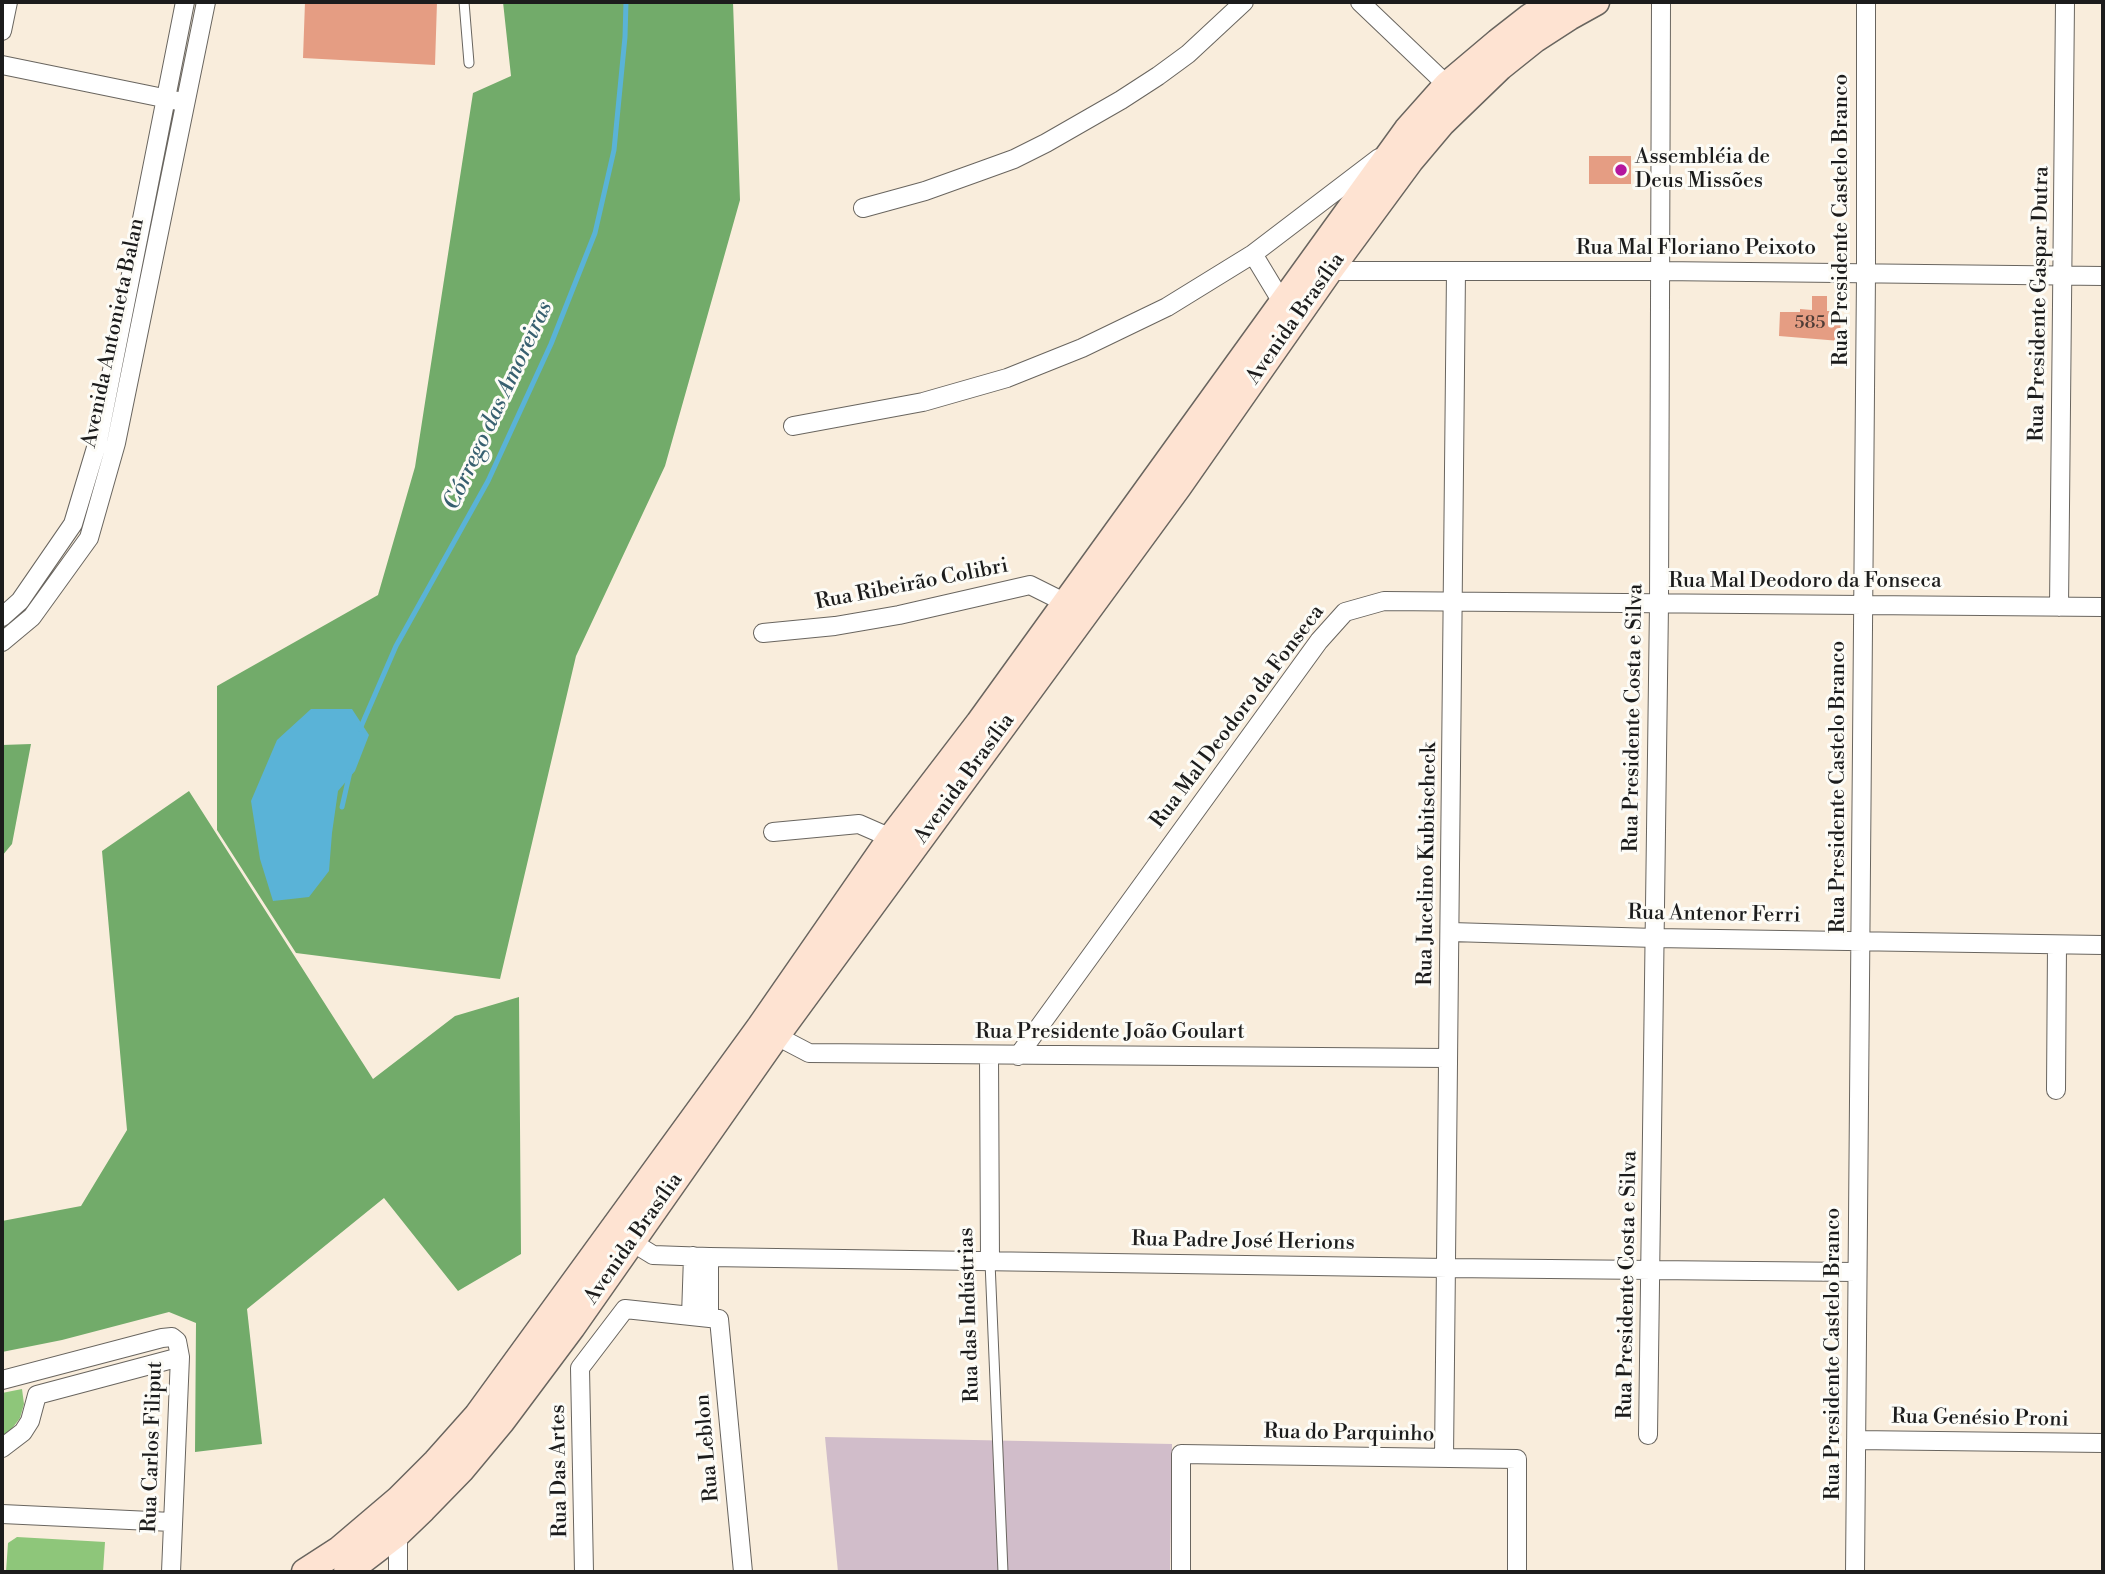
<!DOCTYPE html>
<meta charset="utf-8">
<style>
body{margin:0}
#map{position:relative;width:2105px;height:1574px;overflow:hidden;background:#f9eddc;font-family:"Libre Bodoni",serif}
canvas{display:block}
.frame{position:absolute;inset:0;border:4px solid #1c1c1c;pointer-events:none}
</style>
<div id="map">
<canvas width="2105" height="1574"></canvas>
<div class="frame"></div>
</div>
<script>
const context = document.querySelector('canvas').getContext('2d');
context.lineJoin = 'round';
function paint(path, color) { context.fillStyle = color; context.fill(path, 'evenodd'); }
const toPath = rows => new Path2D(rows.map(r => 'M' + r).join(''));
function stroke(path, color, width, dash) { context.strokeStyle = color; context.lineWidth = width; context.lineCap = dash ? 'butt' : 'round'; context.setLineDash(dash || []); context.stroke(path); }
function drawText(font, color, halo, rows, align = 'center') {
  context.font = font + ' "Libre Bodoni",serif'; context.lineWidth = 6; context.setLineDash([]); context.textBaseline = 'middle'; context.strokeStyle = halo; context.fillStyle = color; for (const [text, x, y, turn = 0] of rows) {
    context.save(); context.translate(x, y); context.rotate((+turn || 0) * Math.PI / 180); context.textAlign = isNaN(turn) ? turn : align; if (halo) context.strokeText(text, 0, 0); context.fillText(text, 0, 0); context.restore();
  }
}
paint(toPath([
 [825,1437,1172,1444,1170,1572,838,1572]
]), '#d1bdca');
paint(toPath([
 [22,1389,24,1404,20,1418,11,1430,2,1437,2,1393],
 [17,1537,105,1542,103,1572,6,1572,8,1543]
]), '#8ec67a');
paint(toPath([
 [503,2,733,2,740,200,665,466,576,656,500,979,296,953,217,830,217,686,378,595,415,467,473,93,511,76],
 [31,744,12,844,2,856,2,745],
 [189,791,373,1079,455,1016,519,997,521,1254,458,1291,384,1198,247,1309,262,1444,195,1452,196,1323,169,1312,62,1340,2,1352,2,1221,81,1206,127,1130,102,851]
]), '#72ab6a');
paint(toPath([
 [311,709,352,709,369,735,355,771,338,791,332,833,329,871,309,897,273,901,260,859,251,801,277,740]
]), '#5ab3d7');
stroke(toPath([
 [360,729,396,646,488,481,551,344,595,233,614,150,625,37,626,2],
 [342,807,350,772]
]), '#5ab3d7', 5);
paint(toPath([
 [305,2,437,2,435,65,303,58],
 [1589,156,1631,156,1631,184,1589,184],
 [1812,296,1827,296,1827,311,1841,311,1840,341,1779,336,1780,312,1800,312,1800,309,1812,310]
]), '#e59d83');
const service = toPath([
 [464,2,469,63],
 [990,1262,1003,1572]
]);
const minor = toPath([
 [1360,2,1447,85],
 [2,31,8,2],
 [2,65,178,101],
 [863,208,925,191,978,172,1014,159,1046,143,1121,100,1158,76,1188,54,1244,2],
 [1253,254,1282,302],
 [1329,271,1660,271,2103,276],
 [793,426,923,402,1007,378,1082,348,1167,307,1253,254,1379,158],
 [2059,607,2065,2],
 [2,617,20,601,73,524,98,441,185,2],
 [763,633,835,626,899,615,1030,585,1066,603],
 [2,642,32,617,89,538,116,443,206,2],
 [773,832,859,824,891,838],
 [1451,932,1655,938,2103,945],
 [767,1031,809,1053,1447,1058],
 [989,1055,990,1262],
 [1018,1056,1319,641,1345,612,1384,601,2103,607],
 [2056,1090,2057,945],
 [622,1236,653,1255,709,1257,1447,1268,1857,1272],
 [691,1316,693,1256],
 [709,1318,709,1257],
 [2,1380,162,1338,172,1337,177,1341,180,1357,171,1572],
 [1648,1435,1659,604,1661,2],
 [1856,1440,2103,1443],
 [2,1448,23,1432,30,1421,37,1395,180,1357],
 [1444,1458,1456,271],
 [2,1514,172,1522],
 [398,1527,398,1572],
 [584,1572,580,1368,625,1309,719,1319,743,1572],
 [1181,1572,1181,1454,1517,1459,1517,1572],
 [1855,1572,1866,273,1866,2]
]);
const secondary = toPath([
 [305,1572,339,1550,399,1499,436,1462,477,1416,760,1027,891,838,979,723,1407,130,1447,85,1498,42,1530,17,1554,2],
 [347,1572,398,1533,423,1509,461,1470,501,1422,572,1327,776,1036,1178,487,1329,271,1410,161,1442,123,1500,67,1535,39,1569,17,1596,2]
]);
stroke(service, '#69655f', 11);
stroke(minor, '#69655f', 20);
stroke(secondary, '#69655f', 29);
stroke(service, '#fff', 9);
stroke(minor, '#fff', 18);
stroke(secondary, '#fee3d2', 26);
for (const [x, y, r, color] of [
 [1621,170,7,"#b5179e"]
]) { const dot = new Path2D(); dot.arc(x, y, r, 0, 2 * Math.PI); context.fillStyle = color; context.fill(dot); stroke(dot, '#fdfcf7', 2.5); }
drawText('18px', '#4e3c36', null, [
 ["585",1810,324]
]);
drawText('21px', '#1c1c1c', '#fdfcf7', [
 ["Assembléia de",1635,158],
 ["Deus Missões",1635,182]
], 'left');
drawText('21px', '#1c1c1c', '#fdfcf7', [
 ["Rua Presidente Castelo Branco",1842,220,-90],
 ["Rua Mal Floriano Peixoto",1696,249],
 ["Rua Presidente Gaspar Dutra",2040,304,-89],
 ["Avenida Brasília",1296,319,-55],
 ["Avenida Antonieta Balan",114,333,-78],
 ["Rua Mal Deodoro da Fonseca",1805,582],
 ["Rua Ribeirão Colibri",912,585,-11],
 ["Rua Mal Deodoro da Fonseca",1238,717,-53],
 ["Rua Presidente Costa e Silva",1634,718,-89],
 ["Avenida Brasília",965,779,-54],
 ["Rua Presidente Castelo Branco",1839,787,-90],
 ["Rua Jucelino Kubitscheck",1428,864,-89],
 ["Rua Antenor Ferri",1714,915,1],
 ["Rua Presidente João Goulart",1110,1033],
 ["Avenida Brasília",634,1239,-55],
 ["Rua Padre José Herions",1243,1242,1],
 ["Rua Presidente Costa e Silva",1628,1285,-89],
 ["Rua das Indústrias",970,1315,-92],
 ["Rua Presidente Castelo Branco",1834,1354,-90],
 ["Rua Genésio Proni",1980,1419,1],
 ["Rua do Parquinho",1349,1434,1],
 ["Rua Carlos Filiput",153,1447,-88],
 ["Rua Leblon",708,1448,-95],
 ["Rua Das Artes",560,1471,-91]
]);
drawText('italic 23px', '#386070', '#fdfcf7', [
 ["Córrego das Amoreiras",499,406,-65]
]);
</script>
